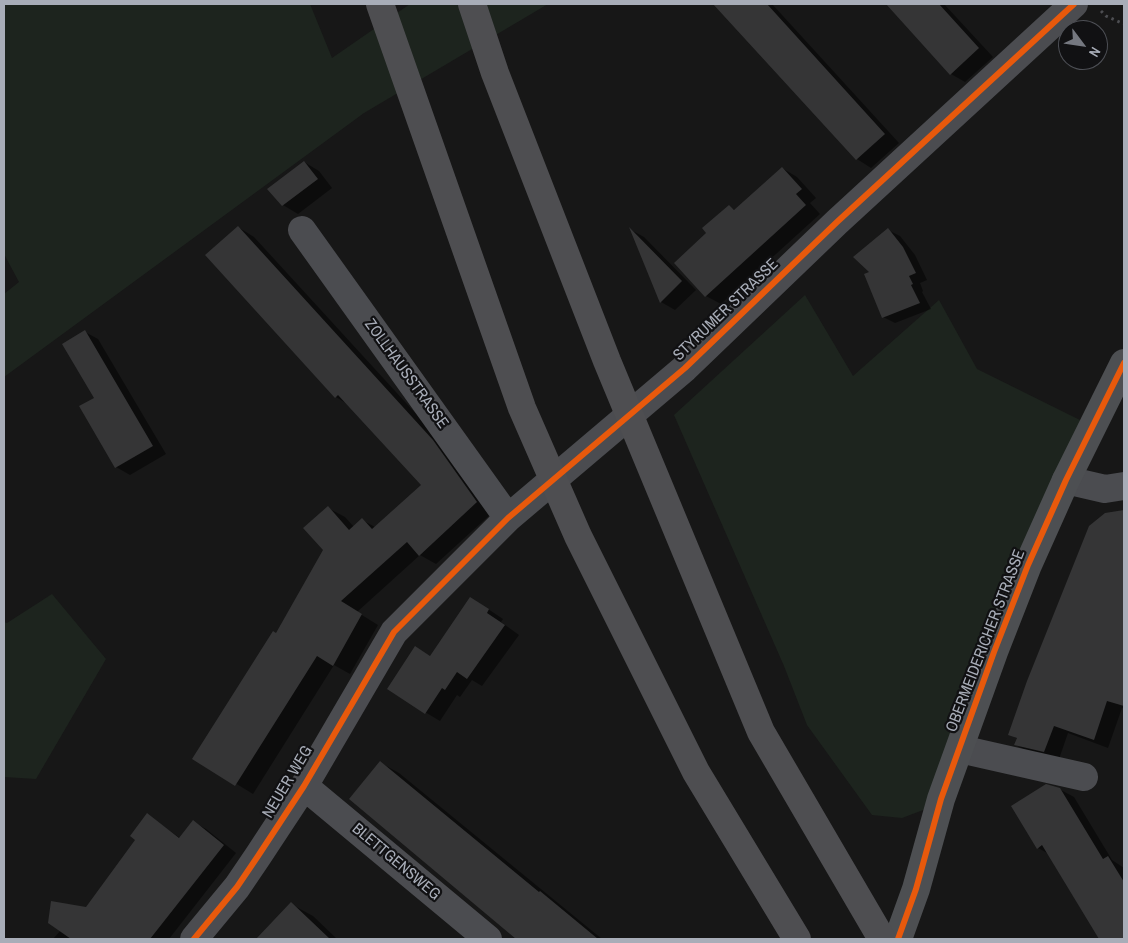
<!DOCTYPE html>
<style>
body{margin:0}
#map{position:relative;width:1128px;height:943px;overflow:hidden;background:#171717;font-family:"Archivo Narrow",sans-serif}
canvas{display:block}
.frame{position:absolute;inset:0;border:5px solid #a8adb8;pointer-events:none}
.north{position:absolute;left:1058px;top:20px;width:50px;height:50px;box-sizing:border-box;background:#111113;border:1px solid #4d4f55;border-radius:50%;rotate:121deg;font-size:14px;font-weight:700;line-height:20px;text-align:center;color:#a8adb8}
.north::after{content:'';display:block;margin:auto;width:18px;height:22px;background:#757880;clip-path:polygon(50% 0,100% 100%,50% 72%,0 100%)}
</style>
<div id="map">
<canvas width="1128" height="943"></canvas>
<div class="frame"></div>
<div class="north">N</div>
</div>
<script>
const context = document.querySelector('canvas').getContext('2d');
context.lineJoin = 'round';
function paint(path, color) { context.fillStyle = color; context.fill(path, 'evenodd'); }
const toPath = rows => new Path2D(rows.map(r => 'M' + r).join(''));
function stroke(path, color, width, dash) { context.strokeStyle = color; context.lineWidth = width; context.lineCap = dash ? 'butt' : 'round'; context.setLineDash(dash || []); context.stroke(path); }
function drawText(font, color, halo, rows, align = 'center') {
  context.font = font + ' "Archivo Narrow",sans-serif'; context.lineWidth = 4.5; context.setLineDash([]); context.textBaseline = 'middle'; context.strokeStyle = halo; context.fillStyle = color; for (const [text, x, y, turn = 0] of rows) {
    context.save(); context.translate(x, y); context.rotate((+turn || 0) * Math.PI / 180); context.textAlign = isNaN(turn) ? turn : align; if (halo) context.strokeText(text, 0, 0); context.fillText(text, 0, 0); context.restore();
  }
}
paint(toPath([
 [4,4,310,4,332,58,410,4,548,4,364,113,4,377,4,294,19,282,4,254],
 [805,295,853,376,939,300,977,369,1088,424,931,807,902,818,872,815,807,725,784,666,674,415],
 [52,594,106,659,36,779,4,777,4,622,7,623]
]), '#1d241e');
paint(toPath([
 [715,4,772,4,899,143,871,168,857,159],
 [887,4,944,4,993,57,965,82,951,74],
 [304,162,319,171,332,188,298,214,283,205,269,189],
 [782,168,797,177,816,198,810,203,820,214,721,304,706,296,708,233,729,207,735,210],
 [238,227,254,237,450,451,493,512,436,564,420,555,357,612,378,625,350,674,334,665,253,794,194,758,277,634,325,550,328,508,345,517,354,527,362,520,375,527,422,485,349,405,336,397],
 [631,230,644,237,696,290,675,310,661,302],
 [888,230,900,236,915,255,927,280,920,283,923,291,922,292,931,309,895,323,883,317,871,272],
 [85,332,98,339,166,454,130,475,116,467,81,407,95,398],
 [1124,512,1124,600,1118,615,1124,618,1124,620,1113,653,1124,657,1124,709,1122,708,1108,748,1068,733,1059,759,1030,753,1016,745,1018,739,1009,734,1105,514],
 [485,607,503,619,501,622,519,635,482,686,472,680,460,697,457,695,440,721,425,712,431,657],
 [381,763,399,773,602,939,518,939,351,799],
 [1059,789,1074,797,1112,860,1124,868,1124,939,1100,939,1049,854,1038,848],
 [147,815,180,838,193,822,206,829,236,853,169,939,53,939,61,930,86,908,136,840],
 [291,904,313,916,337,939,262,939,259,937]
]), '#0007');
paint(toPath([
 [713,4,767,4,885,134,856,160],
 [886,4,939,4,979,48,950,75],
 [304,161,318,179,282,206,267,189],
 [782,167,802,189,796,194,806,205,705,297,674,263,706,233,702,228,729,205,734,210],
 [238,226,433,440,477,502,419,556,407,542,341,601,362,614,333,666,317,656,235,786,192,759,273,631,276,633,323,550,303,528,328,506,349,530,362,518,372,529,421,485,338,395,335,398,205,255],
 [629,227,682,281,660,303],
 [888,228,903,247,916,273,909,276,913,284,911,285,920,303,882,318,864,274,869,272,853,257],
 [85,330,153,446,115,468,79,406,94,398,62,344],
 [1124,510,1124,706,1107,701,1094,740,1054,726,1044,752,1014,745,1017,738,1008,735,1027,681,1089,526,1105,513],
 [470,597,489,609,487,613,505,625,467,679,457,672,445,690,442,688,425,714,387,689,415,646,430,656],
 [380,761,539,892,540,891,598,939,516,939,349,799],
 [1046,784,1060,788,1103,859,1108,856,1124,882,1124,939,1099,939,1042,845,1037,849,1011,806],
 [147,813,179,838,193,820,224,845,150,939,71,939,48,923,51,901,86,907,135,840,130,836],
 [291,902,330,939,256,939]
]), '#353536');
stroke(toPath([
 [1101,11,1106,16,1124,24]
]), '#4d4e52', 3, [2.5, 4]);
stroke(toPath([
 [302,230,508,518],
 [1066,480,1105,489,1124,486],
 [960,749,1084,777],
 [304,786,488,939],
 [194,939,237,887,258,856,304,786,394,632,508,518,685,368,837,222,1074,4]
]), '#4b4c50', 28);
stroke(toPath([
 [898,939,916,889,941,799,994,652,1028,565,1066,480,1124,363]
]), '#4d4f52', 28);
stroke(toPath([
 [380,4,522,408,578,536,696,772,797,939],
 [472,4,495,73,607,361,761,732,882,939]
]), '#4e4e51', 28);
stroke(toPath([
 [194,939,237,887,258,856,304,786,394,632,508,518,685,368,837,222,1074,4],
 [898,939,916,889,941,799,994,652,1028,565,1066,480,1124,363]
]), '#e8590c', 6);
drawText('16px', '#a8adb8', '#111113', [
 ["STYRUMER STRASSE",726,310,-44],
 ["ZOLLHAUSSTRASSE",406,374,54],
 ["OBERMEIDERICHER STRASSE",986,641,-69],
 ["NEUER WEG",288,782,-59],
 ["BLETTGENSWEG",396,862,40]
]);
</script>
